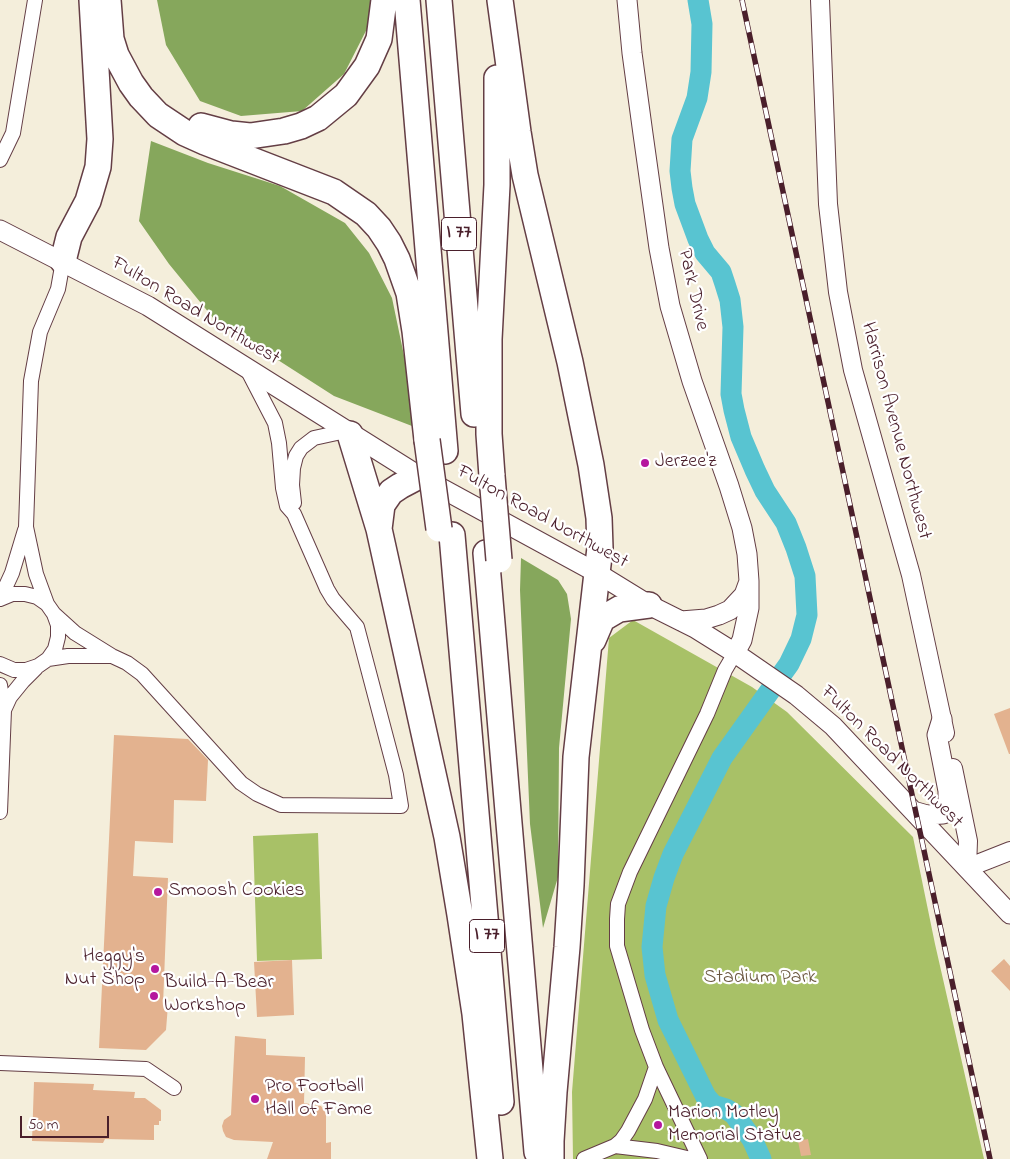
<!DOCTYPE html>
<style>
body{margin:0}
#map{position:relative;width:1010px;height:1159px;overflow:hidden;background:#f4eedb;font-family:"Indie Flower",sans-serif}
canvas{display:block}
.scale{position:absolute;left:20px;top:1116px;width:89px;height:22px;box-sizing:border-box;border:2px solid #4a1f2b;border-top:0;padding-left:6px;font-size:15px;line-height:18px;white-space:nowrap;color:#4a1f2b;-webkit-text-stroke:4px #fff;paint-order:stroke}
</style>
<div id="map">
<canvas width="1010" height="1159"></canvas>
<div class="scale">50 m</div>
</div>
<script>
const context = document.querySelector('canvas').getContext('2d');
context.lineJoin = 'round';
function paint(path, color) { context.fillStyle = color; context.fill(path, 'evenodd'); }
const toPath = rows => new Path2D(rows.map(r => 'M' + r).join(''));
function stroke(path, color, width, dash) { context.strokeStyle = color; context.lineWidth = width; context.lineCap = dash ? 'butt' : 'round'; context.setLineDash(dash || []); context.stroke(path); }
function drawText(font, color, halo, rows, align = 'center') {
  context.font = font + ' "Indie Flower",sans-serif'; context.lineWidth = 4.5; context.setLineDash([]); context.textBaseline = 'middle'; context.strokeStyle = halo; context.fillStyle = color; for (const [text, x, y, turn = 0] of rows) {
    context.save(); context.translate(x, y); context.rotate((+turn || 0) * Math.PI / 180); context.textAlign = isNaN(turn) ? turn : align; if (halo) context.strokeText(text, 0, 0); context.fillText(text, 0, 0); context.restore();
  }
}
paint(toPath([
 [633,620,752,687,787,712,913,837,935,944,984,1159,573,1159,572,1092,609,638],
 [318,833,322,959,257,961,253,836]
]), '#a8c167');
paint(toPath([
 [157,0,375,0,373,17,344,74,302,111,241,116,200,101,166,45],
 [151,141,208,163,280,186,345,223,369,253,392,298,407,370,412,426,334,396,214,319,169,264,139,221],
 [521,558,558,580,567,594,571,619,559,748,558,877,543,928,530,824,520,590]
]), '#86a75c');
stroke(toPath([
 [698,0,702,24,701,72,697,98,682,139,680,171,682,188,685,204,698,239,705,253,721,272,725,284,730,300,733,327,731,394,734,410,741,437,755,470,765,491,786,523,796,548,805,576,807,615,801,639,789,664,722,758,673,854,664,878,656,906,652,947,655,975,668,1020,706,1097,713,1105,726,1109,734,1114,752,1139,761,1159]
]), '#58c4d1', 21);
paint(toPath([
 [1010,708,1010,754,1009,754,994,714],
 [114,735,188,739,208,760,206,801,174,800,173,843,135,841,133,876,168,878,163,1005,168,1005,166,1030,146,1050,99,1048],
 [1004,959,1010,966,1010,991,991,971],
 [292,960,294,1015,257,1017,254,962],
 [235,1036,266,1039,266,1055,305,1057,304,1103,321,1106,326,1113,326,1143,331,1142,331,1159,267,1159,273,1142,234,1140,226,1137,223,1131,222,1126,224,1120,231,1115],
 [34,1082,94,1084,93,1090,135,1092,134,1098,145,1098,161,1110,161,1121,159,1121,159,1125,154,1125,154,1140,105,1139,103,1143,32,1141],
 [808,1139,811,1155,801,1156,798,1141]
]), '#e3b28f');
const minor = toPath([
 [0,160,13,133,35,0],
 [294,503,292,485,293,468,296,456,301,448,314,438,346,431],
 [0,599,12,594,25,594,37,597,47,604,54,614,58,625,58,637,55,649,48,659,38,666,26,670,14,670,0,664],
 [0,599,12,573,25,530],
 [47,604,36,574,26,527,31,381,40,332,58,289,63,261],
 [54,614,75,633,112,656,127,663,142,674,241,783,257,794,281,805,401,806,396,775,357,627,333,599,327,589,294,514,287,506,283,488,279,443,275,423,247,369],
 [48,659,68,656,111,656],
 [0,685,4,710,0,812],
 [4,710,10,697,23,681,36,668],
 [0,1063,146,1069,174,1088],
 [615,1146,621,1141,628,1131,645,1099,656,1067],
 [584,1159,615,1146,657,1151,691,1159],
 [700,1159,656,1067,642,1030,617,946,617,919,618,904,630,872,707,714,725,670,735,653]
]);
const tertiary = toPath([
 [820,0,828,204,838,292,853,370,911,575,945,733],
 [953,768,968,841,967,868,1010,851]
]);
const secondary = toPath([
 [627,0,632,53,643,134,659,248,670,306,692,381,729,486,742,528,747,554,749,581,749,608,742,640,735,653],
 [0,230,148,306,419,476,597,573,649,605,695,628,735,653,796,695,833,726,1010,914],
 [681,621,706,619,719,615,730,610,744,595,748,584],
 [913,811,927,815,943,814,948,804,948,791,937,735,942,719]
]);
const motorway = toPath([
 [108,0,111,39,116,55,131,83,141,97,158,115,185,133,205,142,334,192,366,214,379,228,389,243,397,259,409,293,415,331,427,440],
 [407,0,445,451],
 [439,0,474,414],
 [500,0,518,132,525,175,570,362,591,465,599,518,600,548,597,573,576,757,571,885,567,947,554,1092,551,1141,551,1159],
 [201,126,231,134,250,136,284,131,301,126,318,118,346,95,367,66,379,39,384,0],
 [63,261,69,237,88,201,98,167,100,139,92,0],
 [350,434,379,529,447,837,460,915,475,1014,490,1159],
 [492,476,489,434,489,339,497,185,497,78],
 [379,529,382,505,391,492,400,486,419,476],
 [452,535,501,1102],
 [486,553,537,1152],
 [593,640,602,619,619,609,649,605]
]);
stroke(minor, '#643e45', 16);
stroke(tertiary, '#643e45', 20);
stroke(secondary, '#643e45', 21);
stroke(motorway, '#643e45', 28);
stroke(minor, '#fff', 14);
stroke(tertiary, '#fff', 18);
stroke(secondary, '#fff', 19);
stroke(motorway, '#fff', 25);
const rail = toPath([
 [742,0,990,1159]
]);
stroke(rail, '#4a1f2b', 5.5);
stroke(rail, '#fff', 4, [11]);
const motorwayBridge = toPath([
 [427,440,439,529],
 [492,476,499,560]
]);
stroke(motorwayBridge, '#643e45', 28, []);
stroke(motorwayBridge, '#fff', 25);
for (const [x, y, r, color] of [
 [645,463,5,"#b5179e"],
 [158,892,5,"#b5179e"],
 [155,969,5,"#b5179e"],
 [154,996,5,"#b5179e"],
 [255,1099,5,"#b5179e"],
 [658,1125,5,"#b5179e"]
]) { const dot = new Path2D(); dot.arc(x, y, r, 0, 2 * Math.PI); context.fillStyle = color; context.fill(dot); stroke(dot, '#fff', 2); }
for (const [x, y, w] of [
 [459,234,35],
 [487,936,35]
]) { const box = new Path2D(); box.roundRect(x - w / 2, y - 16.5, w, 33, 4); context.fillStyle = '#fff'; context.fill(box); stroke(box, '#4a1f2b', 1); }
drawText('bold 19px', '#4a1f2b', null, [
 ["I 77",459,234],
 ["I 77",487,936]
]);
drawText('20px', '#4a1f2b', '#fff', [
 ["Park Drive",692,290,77],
 ["Fulton Road Northwest",195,312,31],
 ["Harrison Avenue Northwest",895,431,75],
 ["Fulton Road Northwest",542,518,29],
 ["Fulton Road Northwest",891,758,45]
]);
drawText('20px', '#4a1f2b', '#fff', [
 ["Jerzee'z",655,463],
 ["Smoosh Cookies",168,892],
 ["Heggy's",145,958,"right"],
 ["Nut Shop",145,981,"right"],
 ["Build-A-Bear",164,984],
 ["Workshop",164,1007],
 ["Pro Football",265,1088],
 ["Hall of Fame",265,1111],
 ["Marion Motley",668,1114],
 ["Memorial Statue",668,1137]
], 'left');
drawText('20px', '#6b5840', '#fff', [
 ["Stadium Park",760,979]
]);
</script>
